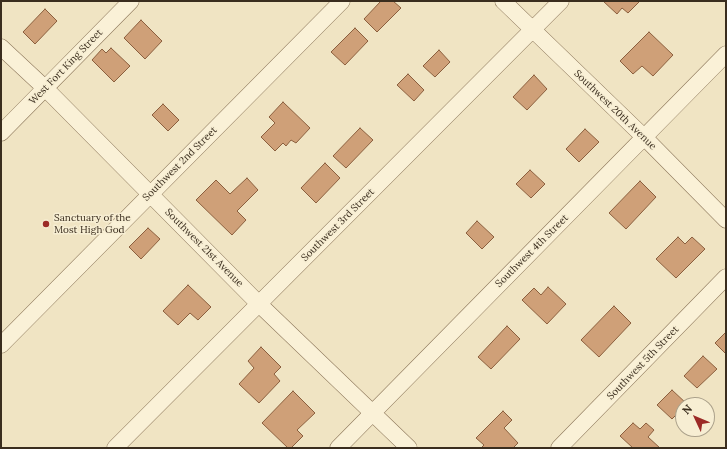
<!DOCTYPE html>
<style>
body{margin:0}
#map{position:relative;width:727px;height:449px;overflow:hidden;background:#f0e4c3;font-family:Lora,serif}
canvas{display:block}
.frame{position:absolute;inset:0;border:2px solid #3a2d1e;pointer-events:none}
.north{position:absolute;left:675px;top:397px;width:40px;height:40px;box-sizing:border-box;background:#f7eed3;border:1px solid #aba18b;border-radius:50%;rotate:314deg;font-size:11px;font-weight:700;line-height:16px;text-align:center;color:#3a2d1e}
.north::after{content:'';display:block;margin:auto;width:14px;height:18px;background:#9c2b27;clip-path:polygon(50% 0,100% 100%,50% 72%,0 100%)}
</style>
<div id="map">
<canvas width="727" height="449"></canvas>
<div class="frame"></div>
<div class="north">N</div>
</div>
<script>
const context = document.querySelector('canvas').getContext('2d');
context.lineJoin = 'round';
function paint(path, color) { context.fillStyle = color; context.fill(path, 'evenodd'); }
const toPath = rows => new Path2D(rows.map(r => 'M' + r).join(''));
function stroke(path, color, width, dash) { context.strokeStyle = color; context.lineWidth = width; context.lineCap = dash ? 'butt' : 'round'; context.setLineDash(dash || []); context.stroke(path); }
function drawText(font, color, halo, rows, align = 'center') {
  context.font = font + ' Lora,serif'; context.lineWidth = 3; context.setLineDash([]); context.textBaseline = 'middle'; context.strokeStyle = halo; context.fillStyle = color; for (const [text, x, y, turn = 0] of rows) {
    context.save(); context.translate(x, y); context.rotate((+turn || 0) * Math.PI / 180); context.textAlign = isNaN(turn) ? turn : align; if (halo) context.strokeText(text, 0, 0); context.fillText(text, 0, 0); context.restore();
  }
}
const building = toPath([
 [381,1,393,1,401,8,377,32,364,19,381,1],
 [603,1,640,1,628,13,622,8,617,14,603,1],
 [45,9,57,21,35,44,23,32,45,9],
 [141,20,162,41,145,59,124,38,141,20],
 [355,28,368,41,345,65,331,52,355,28],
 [649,32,673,55,653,76,642,66,633,74,620,61,649,32],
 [111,48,130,66,114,82,92,60,102,49,106,53,111,48],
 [439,50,450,62,435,77,423,66,439,50],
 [408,74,424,90,414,101,397,85,408,74],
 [534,75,547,89,527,110,513,97,534,75],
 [283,102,310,128,296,143,291,140,286,146,283,143,275,151,261,137,275,123,269,117,283,102],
 [163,104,179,120,168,131,152,115,163,104],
 [360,128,373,140,346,168,333,156,360,128],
 [585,129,599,142,579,162,566,149,585,129],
 [325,163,340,178,316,203,301,188,325,163],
 [530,170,545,184,531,198,516,184,530,170],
 [247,178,258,190,237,211,246,220,232,235,196,200,216,180,230,194,247,178],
 [640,181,656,197,626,229,609,213,640,181],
 [477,221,494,237,482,249,466,233,477,221],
 [148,228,160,239,141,259,129,247,148,228],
 [678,237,685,244,692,237,705,249,676,278,656,259,678,237],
 [188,285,211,307,198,320,190,313,178,325,163,311,188,285],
 [548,287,566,304,547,324,522,300,534,288,541,295,548,287],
 [614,306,631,323,599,357,581,340,614,306],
 [507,326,520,339,491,369,478,357,507,326],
 [726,332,726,354,715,343,726,332],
 [261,347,281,367,274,374,280,381,259,403,239,384,254,368,248,361,261,347],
 [703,356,717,369,697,388,684,376,703,356],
 [672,390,687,404,683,405,683,408,672,419,657,405,672,390],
 [293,391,315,413,297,430,303,436,291,448,288,448,262,423,293,391],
 [503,411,512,420,504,428,518,443,513,448,481,448,484,445,476,438,503,411],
 [633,423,640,429,646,423,654,430,648,437,660,448,633,448,620,436,633,423]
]);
paint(building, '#cfa078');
stroke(building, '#8b5f3e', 1);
const minor = toPath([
 [503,1,645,138,726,220],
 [1,47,46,89,259,304,409,448],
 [1,133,131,1],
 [1,345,342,1],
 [115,448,561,1],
 [338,448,726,54],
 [559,448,726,277]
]);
stroke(minor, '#8b7559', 17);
stroke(minor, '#faf1d7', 16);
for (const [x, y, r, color] of [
 [46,224,4,"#9c2b27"]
]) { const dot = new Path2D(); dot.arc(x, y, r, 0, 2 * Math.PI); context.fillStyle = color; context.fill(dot); stroke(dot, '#f7eed3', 1.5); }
drawText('10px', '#3a2d1e', '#f7eed3', [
 ["West Fort King Street",66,67,-46],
 ["Southwest 20th Avenue",615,110,44],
 ["Southwest 2nd Street",180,164,-45],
 ["Southwest 3rd Street",338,225,-45],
 ["Southwest 21st Avenue",204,248,45],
 ["Southwest 4th Street",532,251,-45],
 ["Southwest 5th Street",643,363,-46]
]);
drawText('10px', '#3a2d1e', '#f7eed3', [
 ["Sanctuary of the",54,218],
 ["Most High God",54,230]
], 'left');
</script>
